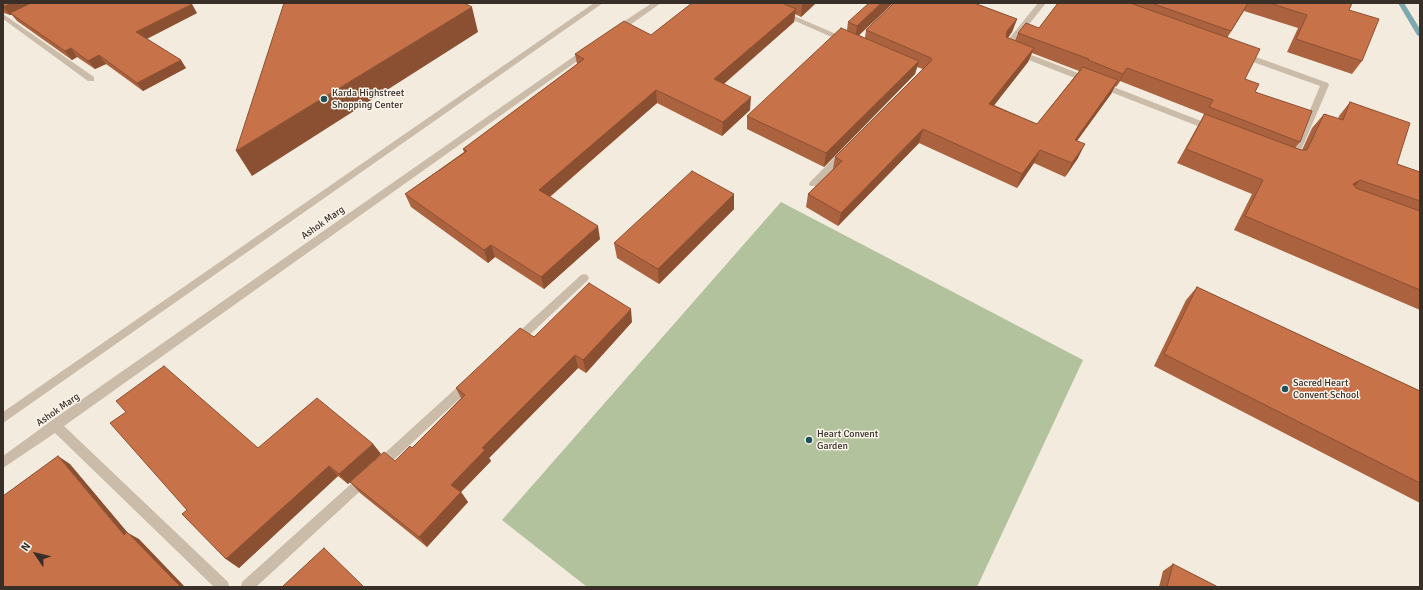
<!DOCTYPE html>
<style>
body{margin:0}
#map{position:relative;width:1423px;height:590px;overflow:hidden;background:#f3ebde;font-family:Signika,sans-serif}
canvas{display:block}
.frame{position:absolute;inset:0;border:4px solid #382f29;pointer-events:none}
.north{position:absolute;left:16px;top:534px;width:40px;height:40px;-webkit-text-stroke:3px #faf4ea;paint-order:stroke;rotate:305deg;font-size:11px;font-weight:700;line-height:16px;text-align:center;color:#382f29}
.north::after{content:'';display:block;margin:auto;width:14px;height:18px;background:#382f29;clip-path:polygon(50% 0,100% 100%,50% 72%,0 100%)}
</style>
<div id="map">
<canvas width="1423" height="590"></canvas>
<div class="frame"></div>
<div class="north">N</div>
</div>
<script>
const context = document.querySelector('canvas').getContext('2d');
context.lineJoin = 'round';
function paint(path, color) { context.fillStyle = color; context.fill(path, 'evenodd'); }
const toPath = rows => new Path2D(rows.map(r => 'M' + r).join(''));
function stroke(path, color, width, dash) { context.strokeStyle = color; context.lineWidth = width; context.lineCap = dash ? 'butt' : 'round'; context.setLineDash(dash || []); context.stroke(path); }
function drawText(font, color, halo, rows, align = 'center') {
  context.font = font + ' Signika,sans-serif'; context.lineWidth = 3; context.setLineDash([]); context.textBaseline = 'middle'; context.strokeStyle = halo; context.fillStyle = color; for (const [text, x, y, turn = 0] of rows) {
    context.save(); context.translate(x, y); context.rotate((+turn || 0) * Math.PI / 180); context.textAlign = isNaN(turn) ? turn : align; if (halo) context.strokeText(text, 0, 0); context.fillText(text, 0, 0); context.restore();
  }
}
paint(toPath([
 [781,202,1083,360,977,587,587,587,502,520]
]), '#b2c29d');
paint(toPath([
 [1398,3,1404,3,1420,29,1420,37,1417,35,1398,3]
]), '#7ca9b0');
paint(toPath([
 [594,3,603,3,3,423,3,412,594,3],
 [652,3,661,3,620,32,614,32,614,28,652,3],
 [754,3,764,3,850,40,846,42,843,42,754,3],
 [1038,3,1046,3,1011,47,1214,126,1215,128,1214,130,1208,130,1003,50,1003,46,1038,3],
 [3,14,94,77,94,81,88,81,3,19,3,14],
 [583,50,586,50,590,52,64,426,228,582,229,587,214,587,55,433,3,468,3,456,51,421,583,50],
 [1239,53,1245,53,1328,83,1329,85,1296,162,1290,162,1289,160,1320,86,1239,57,1239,53],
 [843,151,847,154,846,156,816,186,810,186,809,184,810,182,840,152,843,151],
 [584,274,587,275,589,278,587,281,521,343,517,344,513,343,512,340,513,337,581,275,584,274],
 [468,379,472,381,473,384,472,387,384,469,380,470,376,469,374,465,376,461,464,381,468,379],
 [365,473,369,475,371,479,369,483,256,587,241,587,242,582,361,475,365,473]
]), '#cbbca9');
paint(toPath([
 [3,3,197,13,147,39,186,68,143,91,106,64,95,69,77,57,72,60,17,21,12,15,10,15,4,13,3,13],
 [692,3,816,3,801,17,795,14,794,22,724,84,750,110,722,136,657,103,550,197,600,239,544,289,495,257,488,263,411,207,405,194,464,152,463,149,577,64,575,54,651,35],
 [893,3,859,35,865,38,866,30,894,3,978,3,977,4,1017,19,1012,32,1008,38,1015,41,1018,33,1039,28,1058,3,1352,3,1349,10,1362,61,1352,74,1287,52,1298,28,1244,11,1227,38,1245,79,1255,92,1300,142,1295,148,1302,150,1312,128,1324,114,1338,119,1339,116,1350,102,1397,164,1420,172,1420,310,1234,230,1252,194,1177,163,1201,120,1204,114,1120,81,1116,87,1115,86,1111,94,1077,141,1078,158,1065,177,1034,163,1017,188,919,143,838,226,806,207,808,194,833,169,835,157,923,69,917,67,915,74,824,167,747,129,747,116,847,30,848,22],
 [1032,53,1079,71,1037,124,994,105,1028,62],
 [734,209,659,284,617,258,614,243],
 [1197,287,1420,391,1420,503,1154,366,1186,300],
 [632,322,586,373,578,368,489,458,491,461,461,492,468,502,427,547,360,493,350,482,395,461,412,448,461,398,456,388],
 [373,444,381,454,348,484,338,476,239,568,226,559,258,448],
 [1173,564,1218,587,1159,587,1163,571]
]), '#ab623e');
paint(toPath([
 [12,3,38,3,10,13,12,15,10,15,3,7],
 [802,3,816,3,801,17],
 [881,3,893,3,855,39,857,26],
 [192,4,197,13,142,41,136,32],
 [472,7,478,32,252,176,236,151],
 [796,9,794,22,714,92,714,79],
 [1017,19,1012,32,1002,45,1007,31],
 [71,48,77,57,72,60,65,51],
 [1034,48,1028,62,985,117,989,104],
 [99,55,106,64,95,69,88,61],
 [181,60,186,68,143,91,137,83],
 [919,61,915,74,824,167,826,153],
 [1127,68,1120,81,1116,87,1123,74],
 [1118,80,1111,94,1068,153,1075,140],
 [656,90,657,103,542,203,539,190],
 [751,97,750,110,722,136,723,122],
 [923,129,919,143,838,226,841,213],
 [1085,144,1078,158,1065,177,1072,163],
 [1040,150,1034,163,1017,188,1022,174],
 [1360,180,1348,194,1353,184],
 [734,194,734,209,659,284,658,269],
 [598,226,600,239,544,289,541,277],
 [491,245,495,257,488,263,484,250],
 [631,309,632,322,586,373,583,360],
 [575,355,578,368,489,458,491,461,461,492,468,502,427,547,419,537,451,485,482,448],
 [373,444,381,454,348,484,339,474],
 [58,456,70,464,128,533,139,539,185,587,181,587,124,535],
 [329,466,338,476,239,568,226,559]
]), '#8b5032');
const building = toPath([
 [3,3,12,3,3,7,3,3],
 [31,3,190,3,192,4,136,32,181,60,137,83,99,55,88,61,71,48,65,51,10,13,31,3],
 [284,3,464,3,472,7,236,151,284,3],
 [692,3,782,3,796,9,714,79,751,97,723,122,656,90,539,190,598,226,541,277,491,245,484,250,405,194,467,151,463,149,584,59,575,54,624,21,651,35,692,3],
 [869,3,881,3,857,26,848,22,869,3],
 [894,3,974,3,1017,19,1007,31,1006,37,1034,48,989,104,1037,124,1083,67,1118,80,1075,140,1085,144,1072,163,1040,150,1022,174,923,129,841,213,808,194,842,161,835,157,932,60,931,58,866,30,894,3],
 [1058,3,1130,3,1260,49,1245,79,1259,84,1255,92,1312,111,1300,142,1209,107,1213,100,1127,68,1123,74,1088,60,1089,59,1018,33,1026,23,1039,28,1058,3],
 [1151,3,1248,3,1231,31,1151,3],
 [1269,3,1352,3,1349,10,1379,19,1362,61,1296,39,1307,15,1269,3],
 [841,28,919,61,826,153,747,116,841,28],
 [1350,102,1410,123,1397,164,1420,172,1420,201,1360,180,1353,184,1356,188,1420,211,1420,290,1245,216,1263,180,1186,149,1205,114,1301,150,1307,150,1324,114,1343,120,1350,102],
 [692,171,734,194,658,269,614,243,692,171],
 [589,283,631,309,583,360,575,355,482,448,485,450,451,485,461,492,419,537,350,482,384,452,395,461,410,446,412,448,465,395,456,388,520,328,534,337,589,283],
 [1197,287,1420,391,1420,483,1164,354,1197,287],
 [164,366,258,448,317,398,373,444,339,474,329,466,226,559,182,514,187,510,110,423,126,412,116,401,164,366],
 [58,456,124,535,127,532,181,587,3,587,3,496,58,456],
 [324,548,364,587,282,587,324,548],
 [1173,564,1218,587,1167,587,1173,564]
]);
paint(building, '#c77248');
stroke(building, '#8b5032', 1);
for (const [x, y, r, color] of [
 [324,99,4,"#1e515a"],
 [1285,389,4,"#1e515a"],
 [809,440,4,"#1e515a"]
]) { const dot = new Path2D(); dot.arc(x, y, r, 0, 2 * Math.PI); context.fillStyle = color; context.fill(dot); stroke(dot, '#faf4ea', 1.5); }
drawText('10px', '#382f29', '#faf4ea', [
 ["Karda Highstreet",332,93],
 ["Shopping Center",332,105],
 ["Sacred Heart",1293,383],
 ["Convent School",1293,395],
 ["Heart Convent",817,434],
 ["Garden",817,446]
], 'left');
drawText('10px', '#382f29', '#faf4ea', [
 ["Ashok Marg",323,223,-35],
 ["Ashok Marg",58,410,-35]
]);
</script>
